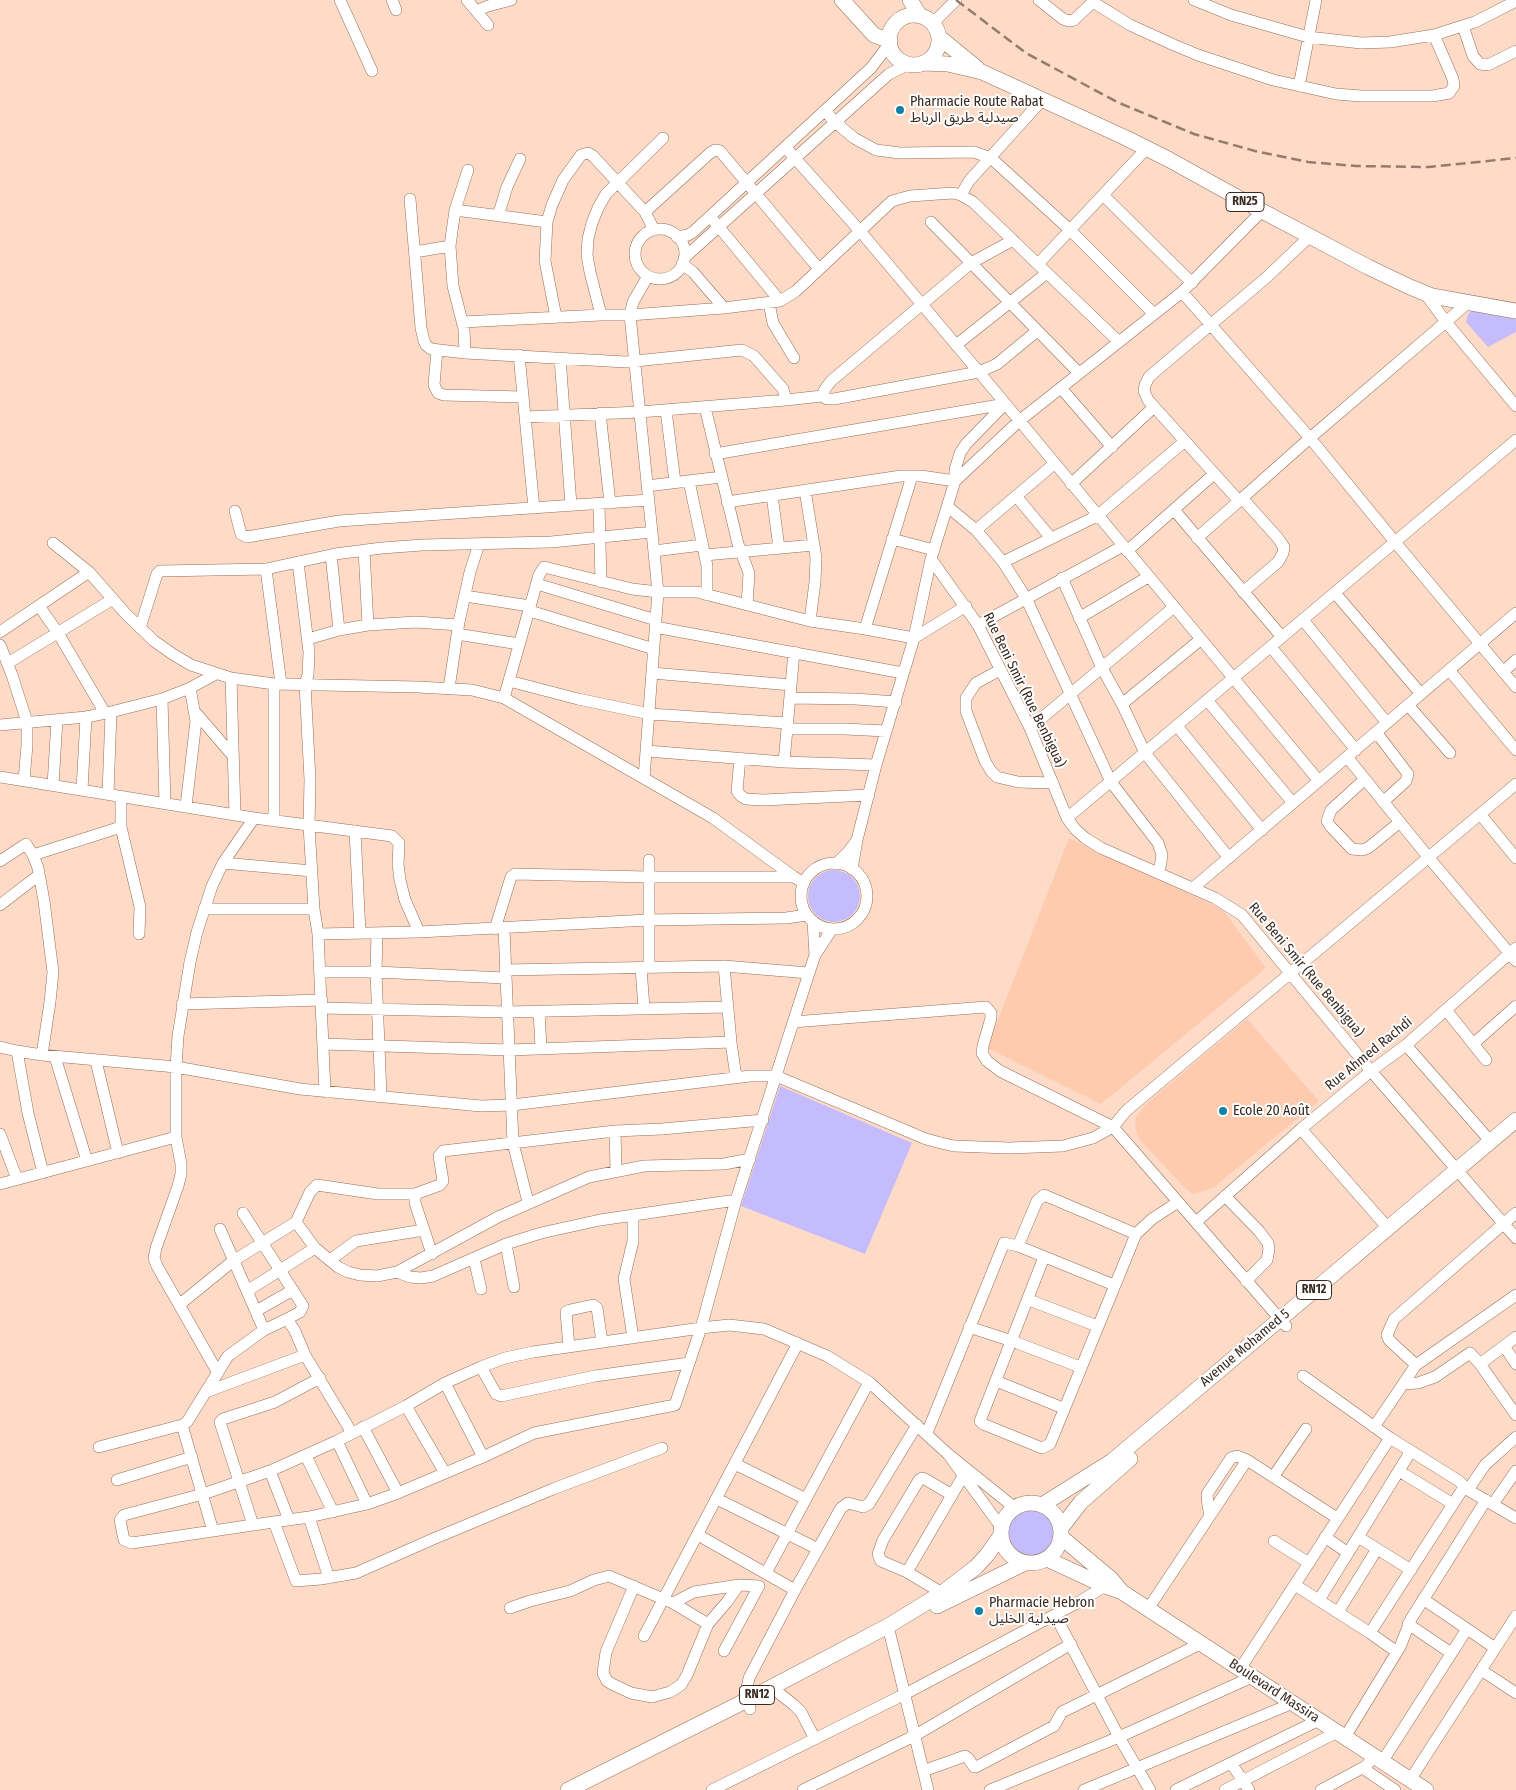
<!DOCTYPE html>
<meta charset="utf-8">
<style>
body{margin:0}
canvas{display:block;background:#fedbc7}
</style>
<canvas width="1516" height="1790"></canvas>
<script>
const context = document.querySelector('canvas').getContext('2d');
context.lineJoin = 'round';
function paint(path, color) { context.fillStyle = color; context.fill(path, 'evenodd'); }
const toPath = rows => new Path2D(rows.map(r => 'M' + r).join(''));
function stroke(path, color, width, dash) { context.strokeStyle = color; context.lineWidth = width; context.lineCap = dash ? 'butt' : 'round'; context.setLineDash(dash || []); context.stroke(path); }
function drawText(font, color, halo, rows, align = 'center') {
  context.font = font + ' "Fira Sans Condensed","Noto Sans Arabic",sans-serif'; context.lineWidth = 4; context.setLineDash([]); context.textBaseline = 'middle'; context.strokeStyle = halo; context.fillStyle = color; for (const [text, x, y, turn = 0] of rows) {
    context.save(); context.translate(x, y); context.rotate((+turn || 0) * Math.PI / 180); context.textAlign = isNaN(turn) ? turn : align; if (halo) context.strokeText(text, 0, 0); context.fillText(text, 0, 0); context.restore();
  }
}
paint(toPath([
 [1069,838,1222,909,1266,968,1101,1104,987,1048],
 [1247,1019,1319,1101,1214,1187,1201,1192,1192,1194,1184,1187,1140,1140,1135,1128,1136,1117,1144,1106]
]), '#fecbaf');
paint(toPath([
 [1478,304,1516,313,1516,332,1488,347,1466,322,1468,314],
 '808 896a26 26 0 1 1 52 0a26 26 0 1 1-52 0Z',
 [780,1086,912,1143,865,1254,741,1206],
 '1006 1534a24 24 0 1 1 48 0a24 24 0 1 1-48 0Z'
]), '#c5bcfe');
const minor = toPath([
 [340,0,372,71],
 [392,0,396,10],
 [467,0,488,25],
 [1039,0,1063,19,1069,21,1074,20,1095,0],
 [1194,0,1231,15,1308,37,1361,43,1390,42,1434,35,1475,22,1516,1],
 [1093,2,1130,25,1174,45,1198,55,1273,80,1336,94,1361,96,1433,96,1449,93,1454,86,1453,79,1434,35],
 [476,11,488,6,511,0],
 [933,23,956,0],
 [1463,26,1473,56,1480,64,1488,65,1516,51],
 [1299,86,1316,0],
 [825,111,835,122,854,138,876,150,900,153,974,152,991,158,1070,230,1154,314],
 [785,147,860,231,979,372,1319,781],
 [961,195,969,181,1043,99],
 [1103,195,1192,283],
 [410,199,421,328,424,341,426,345,431,349,465,353,626,362,742,350,754,356,783,389,786,400],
 [455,210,547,222],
 [645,212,710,153,715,150,720,151,819,269],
 [498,216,507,187,520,159],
 [714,221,780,301],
 [931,222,1079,373],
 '635 254a25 25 0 1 1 50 0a25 25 0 1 1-50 0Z',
 [1310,236,1267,277,1157,370,1149,377,1145,385,1144,391,1148,400,1239,501,1310,438,1469,302],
 [677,237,688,235,693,232,871,68,890,43],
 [1013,240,971,263,831,381,825,389,822,396,827,399,834,399,979,372,997,364,1037,331],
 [415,252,450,246],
 [684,258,880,82,889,74,909,64],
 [682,264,693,272,724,308],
 [1038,264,1147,148],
 [1182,292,1310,438,1395,542,1516,687],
 [1424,292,1446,322,1516,406],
 [769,303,773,323,794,358],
 [601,315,590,272,587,255,588,239,592,223,598,208,606,194,663,138],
 [556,317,545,261,547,222,552,205,563,180,581,155,588,153,593,156,645,212,654,230],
 [462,322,601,315,630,315,724,308,780,301,796,291,892,201,910,196,953,193,961,195,973,202,1119,342],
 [956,345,1047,273],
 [437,350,434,385,438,393,444,395,523,397],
 [465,353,464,329,453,286,450,246,455,210,468,170],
 [519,355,534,508],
 [560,358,571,505],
 [1061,388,1112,447],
 [705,407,738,544,749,573,747,605],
 [666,410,675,482],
 [600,413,610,503],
 [525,417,640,412,786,400,822,396],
 [715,454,1005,404],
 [689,481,707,566,707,595],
 [955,481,1019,421,1182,292,1262,211],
 [955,481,955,470,960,453,966,444,1005,404],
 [1071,484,1154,407],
 [647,486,721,477],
 [805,490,816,558,815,582,810,621],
 [772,495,779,548],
 [1016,496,1051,538],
 [1242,498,1277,537,1284,547,1283,553,1278,562,1243,592],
 [727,502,901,476,921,476,955,481,931,559,914,638,876,765,857,840],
 [599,504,601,582],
 [948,507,976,530,1003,562,1026,598,1111,782,1158,843,1162,855,1159,873],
 [235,511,241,534,247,537,339,521,649,500],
 [1175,511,1282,637],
 [976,530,1054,464],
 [1197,538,1239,501],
 [892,539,934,550],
 [53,543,89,572,125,613,154,641,174,655,191,665,231,678,274,684,418,687,472,690,504,698,713,818,794,877,804,883],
 [364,550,368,625],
 [654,551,702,545],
 [1127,551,1214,474],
 [331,555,339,630],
 [705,555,814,545],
 [931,559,978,625,1030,728,1067,818,1075,829,1085,838,1101,848,1215,898,1242,915,1371,1071,1516,1238],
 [298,562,309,652,308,675,305,684,310,780,309,826,314,909,318,934,325,1092],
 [1003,562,1097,516,1185,441],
 [266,569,281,684],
 [1062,578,1102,668,1122,704,1145,753,1229,858],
 [537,584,656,620],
 [1335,593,1421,694],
 [465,596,530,606],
 [39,606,58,633,105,713],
 [530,611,654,649],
 [1079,618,1148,577],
 [1303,620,1387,723],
 [978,625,1123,546],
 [655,627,903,673],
 [140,628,157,574,160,571,266,569,335,554,382,548,422,545,551,542,652,532],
 [865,629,912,476],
 [0,632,89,572],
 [457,634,519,644],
 [308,639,339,630,368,625,416,622,458,625],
 [0,645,12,675,27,722,27,745,24,781],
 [1271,647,1356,750],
 [8,663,113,599],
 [1000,670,976,683,966,698,966,711,985,761,991,771,997,777,1018,782,1053,783],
 [1449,670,1516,750],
 [1503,672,1516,660],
 [652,673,791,685],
 [231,678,235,814],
 [509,681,578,699,650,714,787,723],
 [449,688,459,622,470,572,479,544],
 [504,698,539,575,544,567,632,589,658,592,697,592,810,621,865,629,914,638,966,606],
 [790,698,856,699,896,702],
 [162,699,165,803],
 [1207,700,1293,803],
 [1122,704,1200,640],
 [1408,705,1450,753],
 [196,713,233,756],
 [0,725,86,717,111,712,162,699,190,688,216,674],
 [1177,726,1262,830],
 [1030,728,1174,607],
 [787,729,845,729,886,731],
 [1376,732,1408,774,1406,781,1383,802],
 [647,751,784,762,876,765],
 [1347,757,1429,858,1516,961],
 [740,758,737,791,741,796,746,799,763,800,869,795],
 [784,762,794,652],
 [0,777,254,818,392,836,399,843,398,864,400,880,405,900,419,932],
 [644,778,658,592,630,315,633,302,648,276],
 [1365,779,1331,810,1327,821,1331,827,1352,849,1362,850,1368,848,1400,822],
 [53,785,57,720],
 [82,790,86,717],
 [108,794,111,712],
 [121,796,121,827,140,907,139,934],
 [186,806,196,721,190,688],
 [1480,814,1516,858],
 [1067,818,1516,440],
 [274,821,274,684],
 [355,831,360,933],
 [33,855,121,827],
 [649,860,649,968],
 [0,861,26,844,33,855,38,868,44,901,53,972,50,1002,42,1055],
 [223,863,312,871],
 '801 896a33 33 0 1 1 66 0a33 33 0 1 1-66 0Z',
 [836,864,849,851,857,840,852,869],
 [1193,888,1516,613],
 [0,905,39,875],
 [204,909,314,909],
 [813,922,815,955],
 [504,928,513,1143,528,1202],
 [495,929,511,877,515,874,648,877,794,877],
 [832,929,815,955,809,973,736,1200,701,1328,675,1405,534,1433,483,1457,398,1493,367,1504,309,1517,253,1525,132,1543,124,1540,120,1520,124,1515,203,1494,270,1471,337,1441,406,1406,445,1383,481,1367,505,1358,533,1352,701,1328,729,1325,764,1329,827,1356,869,1382,948,1454],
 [377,933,376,972,381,1096],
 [318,934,419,932,648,920,786,918,807,915],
 [724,966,731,1042,736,1077],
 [641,968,644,1008],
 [505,970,724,966,809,973],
 [320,972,376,972,505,978],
 [182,1004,322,1000],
 [322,1008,507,1012,727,1007],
 [1446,1010,1486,1060],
 [539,1011,541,1048],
 [793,1022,986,1007,991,1013,991,1018,983,1046,982,1053,987,1061,1000,1071,1113,1127,1286,1326],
 [323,1044,509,1050,731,1042],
 [1473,1044,1516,1006],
 [1406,1045,1491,1142],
 [0,1047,17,1051,42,1055,176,1067,300,1089,481,1106,512,1105,750,1076,776,1076,926,1139,941,1143,954,1146,1009,1148,1063,1146,1093,1138,1113,1127,1126,1111,1516,784],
 [17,1051,28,1113,43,1173],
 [55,1057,87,1161],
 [96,1061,118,1153],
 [1301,1129,1387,1227],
 [615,1131,616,1170],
 [0,1134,17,1179],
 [0,1184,176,1137],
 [1225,1196,1259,1231,1268,1243,1269,1249,1267,1260,1246,1281],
 [243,1213,303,1306,300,1312,287,1319],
 [633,1215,633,1241,624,1279,633,1338],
 [296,1222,315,1248,338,1267,348,1272,360,1275,377,1276,397,1272,498,1217,589,1177,644,1166,724,1164,750,1159],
 [1196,1222,1301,1129,1371,1071,1406,1045,1516,948],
 [220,1229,264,1330],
 [506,1244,514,1287],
 [1018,1246,1037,1201,1044,1195,1136,1234,1152,1219,1178,1202],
 [432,1254,415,1203,415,1194,440,1185,443,1181,439,1156,443,1151,615,1131,662,1129,763,1120],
 [1044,1257,980,1421,983,1424,1042,1448,1050,1444,1136,1234],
 [474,1259,481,1289],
 [330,1260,356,1241,424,1230],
 [397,1272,410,1277,421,1278,433,1276,506,1244,541,1233,600,1220,736,1200],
 [247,1291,315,1248],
 [1029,1300,1097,1326],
 [179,1305,233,1261,296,1222,310,1192,317,1185,378,1194,415,1194],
 [256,1311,293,1290],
 [969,1327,1012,1341,1080,1367],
 [1504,1346,1516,1364],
 [569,1347,566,1312,570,1310,593,1305,597,1308,602,1342],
 [1480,1364,1516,1415],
 [1416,1365,1389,1340,1387,1335,1394,1319,1516,1213],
 [481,1367,496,1394,501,1396,595,1376,689,1363],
 [218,1373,157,1266,154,1258,156,1248,178,1186,181,1174,181,1164,176,1137,176,1067,178,1036,190,962,197,932,212,886,223,863,254,818],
 [1303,1376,1390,1438,1459,1481,1468,1490,1516,1518],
 [996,1381,1063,1408],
 [445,1383,483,1457],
 [1403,1384,1418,1383,1435,1377,1470,1353,1480,1364,1516,1337],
 [206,1392,305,1355],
 [406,1406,445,1473],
 [182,1425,213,1531],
 [363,1427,398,1493],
 [1374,1427,1416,1365,1516,1295],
 [927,1433,1004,1243,1018,1246,1114,1285],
 [337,1441,367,1504],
 [99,1447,182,1425,187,1422,228,1356,264,1330,287,1319,295,1331,305,1355,352,1433],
 [306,1456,333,1512],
 [735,1464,806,1499],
 [270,1471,289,1520],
 [1399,1471,1453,1504],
 [1273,1477,1306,1429],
 [117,1480,192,1457],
 [1468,1490,1485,1465,1516,1437],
 [717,1499,818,1549],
 [1493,1504,1516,1471],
 [1210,1515,1208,1506,1207,1494,1231,1458,1237,1456,1247,1460,1337,1518],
 [309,1517,329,1578],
 [274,1522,296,1581,321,1579,356,1573,433,1539,553,1489,662,1448],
 [253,1525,220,1422,223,1419,275,1402,320,1378],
 [1001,1527,948,1454,1015,1508],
 [698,1535,795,1590],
 [1325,1537,1348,1553],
 [1358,1537,1411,1570],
 [1274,1541,1309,1563],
 [907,1572,966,1471],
 [766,1573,869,1382],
 [1295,1585,1370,1633,1397,1652],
 [634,1586,606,1652,603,1673,607,1681,612,1684,631,1693,652,1697,670,1692,681,1685,687,1675,708,1624,726,1603,739,1585],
 [947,1596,907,1572,881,1561,878,1554,883,1540,919,1480,922,1478,925,1479,952,1495],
 [1423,1599,1495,1648],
 [1319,1600,1411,1451],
 [673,1603,694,1592,739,1585,759,1586,724,1651],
 [510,1608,530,1601,570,1591,594,1580,609,1576,673,1603,708,1624],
 [1148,1609,1247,1460],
 [1338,1612,1377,1549],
 [1055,1615,1119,1737,1252,1677],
 [1408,1624,1451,1653],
 [888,1626,928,1790],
 [1370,1633,1464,1487],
 [644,1636,798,1343],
 [1240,1669,1390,1438],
 [1481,1670,1516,1693],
 [780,1694,794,1705,801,1712,815,1739],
 [750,1709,747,1688,749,1678,795,1590,841,1508,848,1503,863,1507,869,1504,917,1425],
 [1345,1737,1400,1647,1411,1619,1486,1500],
 [1371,1760,1366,1766,1367,1771,1395,1790],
 [1382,1762,1467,1629],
 [1231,1763,1249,1790],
 [923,1771,965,1756,968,1758,974,1767,976,1767,1054,1726,1062,1712,1202,1643],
 [1410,1780,1516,1616],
 [712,1790,905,1694,1079,1602,1105,1586,1108,1582],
 [803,1790,914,1736,1071,1644],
 [990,1790,1119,1737,1150,1790],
 [1084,1790,1293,1703],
 [1176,1790,1319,1720],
 [1225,1790,1337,1732],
 [1321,1790,1366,1766]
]);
const major = toPath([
 [842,0,874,35,890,41],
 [910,0,920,16],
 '889 40a25 25 0 1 1 50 0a25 25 0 1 1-50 0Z',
 [939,37,977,68],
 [923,63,948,64,982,72,1126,138,1168,159,1262,211,1368,267,1410,287,1432,296,1516,311],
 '1001 1533a30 30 0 1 1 60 0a30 30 0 1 1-60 0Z',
 [1042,1505,1112,1461,1516,1120],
 [1061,1528,1081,1502,1130,1459],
 [1047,1559,1105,1586,1122,1592,1111,1579,1061,1537],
 [1122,1592,1426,1790],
 [937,1606,1025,1563],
 [568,1790,749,1699,888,1626,942,1593,976,1567,987,1555,1001,1535]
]);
stroke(minor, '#956e58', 12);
stroke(major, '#956e58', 16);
stroke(minor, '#fff', 11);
stroke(major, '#fff', 15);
stroke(toPath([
 [956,0,1026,53,1117,102,1194,134,1255,151,1308,162,1356,166,1429,167,1516,158]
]), '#947c6d', 2.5, [10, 5]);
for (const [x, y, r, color] of [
 [900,110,5,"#1380a8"],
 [1223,1111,5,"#1380a8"],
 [979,1611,5,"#1380a8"]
]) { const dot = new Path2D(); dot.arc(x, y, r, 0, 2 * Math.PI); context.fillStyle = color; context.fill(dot); stroke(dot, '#fff', 2); }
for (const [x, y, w] of [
 [1245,202,38],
 [1314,1290,35],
 [757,1695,35]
]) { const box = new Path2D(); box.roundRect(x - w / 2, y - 9.5, w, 19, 4); context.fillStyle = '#fff'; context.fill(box); stroke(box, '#39291f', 1); }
drawText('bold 12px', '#39291f', null, [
 ["RN25",1245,202],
 ["RN12",1314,1290],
 ["RN12",757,1695]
]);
drawText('14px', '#39291f', '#fff', [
 ["Pharmacie Route Rabat",910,102],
 ["صيدلية طريق الرباط",910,118],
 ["Ecole 20 Août",1233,1111],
 ["Pharmacie Hebron",989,1603],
 ["صيدلية الخليل",989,1619]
], 'left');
drawText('14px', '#39291f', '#fff', [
 ["Rue Beni Smir (Rue Benbigua)",1024,690,64],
 ["Rue Beni Smir (Rue Benbigua)",1306,970,50],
 ["Rue Ahmed Rachdi",1369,1054,-39],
 ["Avenue Mohamed 5",1245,1348,-40],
 ["Boulevard Massira",1274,1691,33]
]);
</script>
